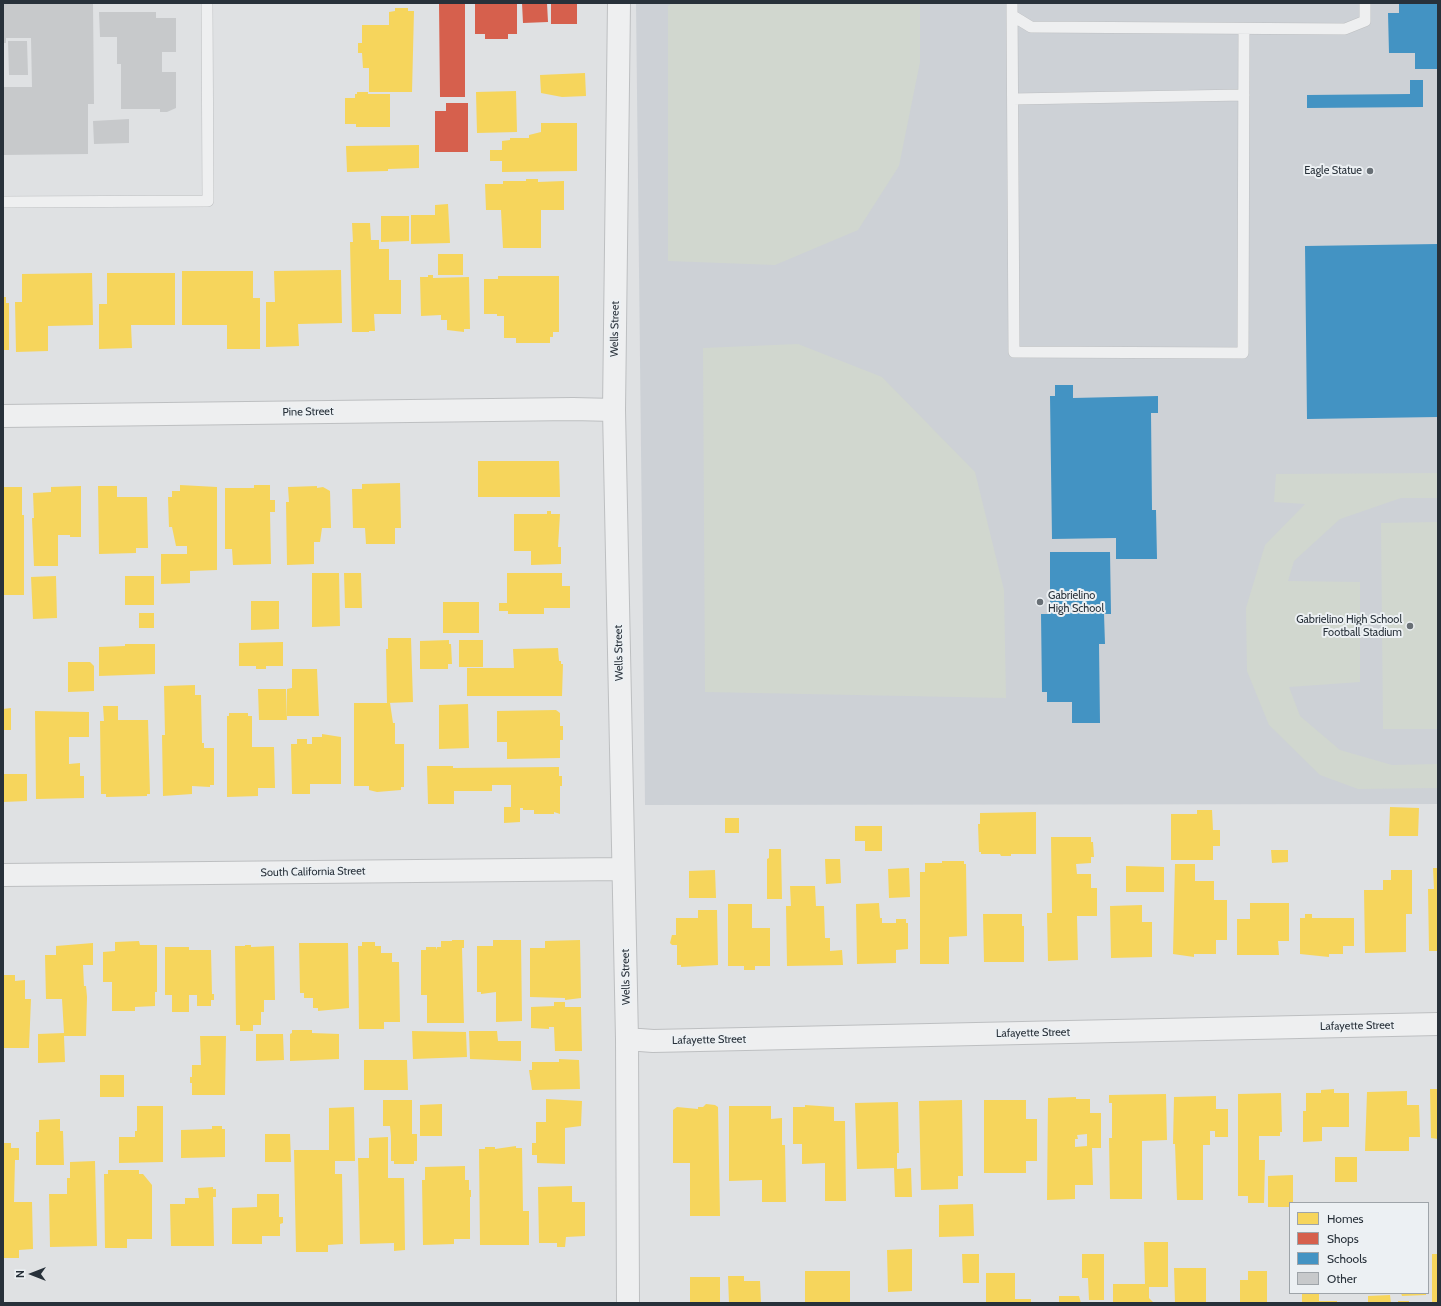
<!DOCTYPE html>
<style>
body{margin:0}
#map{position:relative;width:1441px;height:1306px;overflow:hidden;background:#dfe1e3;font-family:Cabin,sans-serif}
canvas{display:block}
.frame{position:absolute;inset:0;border:4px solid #28313a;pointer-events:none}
.legend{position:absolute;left:1289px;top:1202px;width:140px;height:92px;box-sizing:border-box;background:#ecf0f3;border:1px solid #9ea4a9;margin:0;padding:5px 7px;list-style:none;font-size:12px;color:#28313a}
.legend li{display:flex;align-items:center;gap:8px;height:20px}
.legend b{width:20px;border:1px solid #9ea4a9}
.north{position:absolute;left:12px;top:1254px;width:40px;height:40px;-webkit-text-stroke:3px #ecf0f3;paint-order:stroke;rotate:270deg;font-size:11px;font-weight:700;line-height:16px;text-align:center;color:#28313a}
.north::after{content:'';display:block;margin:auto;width:14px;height:18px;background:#28313a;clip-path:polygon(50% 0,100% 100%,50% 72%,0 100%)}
</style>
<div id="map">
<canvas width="1441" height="1306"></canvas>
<div class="frame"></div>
<ul class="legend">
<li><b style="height:11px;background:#f6d55c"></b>Homes</li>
<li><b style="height:11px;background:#d6604d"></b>Shops</li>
<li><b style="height:11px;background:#4393c3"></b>Schools</li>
<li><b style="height:11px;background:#c7c9cb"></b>Other</li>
</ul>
<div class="north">N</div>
</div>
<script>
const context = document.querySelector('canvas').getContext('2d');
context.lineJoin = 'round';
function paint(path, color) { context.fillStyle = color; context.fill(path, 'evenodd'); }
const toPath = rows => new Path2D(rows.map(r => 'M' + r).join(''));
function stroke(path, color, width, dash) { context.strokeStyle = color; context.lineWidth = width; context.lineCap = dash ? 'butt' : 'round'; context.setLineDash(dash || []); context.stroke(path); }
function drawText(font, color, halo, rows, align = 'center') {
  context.font = font + ' Cabin,sans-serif'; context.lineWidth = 4; context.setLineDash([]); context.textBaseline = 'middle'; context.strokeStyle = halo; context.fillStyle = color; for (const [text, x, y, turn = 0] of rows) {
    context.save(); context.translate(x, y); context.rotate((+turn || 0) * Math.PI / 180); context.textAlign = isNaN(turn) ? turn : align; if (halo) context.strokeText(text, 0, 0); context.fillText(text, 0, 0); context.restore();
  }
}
paint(toPath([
 [636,3,1438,3,1438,804,645,805]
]), '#cdd1d6');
paint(toPath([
 [672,3,920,3,920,62,899,166,858,230,775,265,668,261,668,6],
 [798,344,882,377,975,472,1004,590,1006,698,705,692,703,348],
 [1438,473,1438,498,1401,498,1340,519,1294,561,1288,581,1360,582,1360,682,1289,687,1300,716,1340,750,1392,765,1438,764,1438,788,1358,789,1320,775,1269,725,1247,671,1246,608,1265,545,1305,504,1274,502,1276,474],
 [1438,522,1438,729,1383,729,1381,523]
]), '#d1d7cf');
paint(toPath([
 [395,8,408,8,408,11,414,11,412,92,369,92,369,68,363,68,362,53,358,53,358,43,362,43,362,25,389,25,389,12,395,11],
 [585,73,586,96,562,97,541,93,540,75],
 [516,91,517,132,477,133,476,92],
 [357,92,368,92,368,94,390,94,390,127,356,127,356,124,345,124,345,98,355,98,355,94,357,94],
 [541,123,577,123,577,171,502,172,502,161,490,161,490,150,502,150,502,141,510,140,510,138,529,138,529,135,541,132],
 [419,145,419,168,388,169,388,171,347,172,346,146],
 [526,179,538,179,538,182,564,181,564,210,541,210,541,248,503,248,501,210,486,210,485,184,503,184,503,181,526,181],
 [448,204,450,243,411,244,411,215,435,215,435,205],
 [381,216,409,216,409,241,381,242],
 [352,223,370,223,371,240,379,240,379,249,389,249,389,280,401,280,401,314,374,314,375,331,369,331,369,332,352,332,350,242,353,242],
 [438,254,463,254,463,275,438,275],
 [341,270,342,323,298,324,299,346,266,347,266,302,275,302,274,271],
 [182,271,253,271,253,298,260,298,260,349,227,349,227,325,182,325],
 [92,273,93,325,48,326,48,351,16,352,15,302,22,302,22,274],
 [107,273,175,273,175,325,131,325,132,348,99,349,99,304,107,304],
 [428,275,433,275,433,278,469,277,470,329,464,329,464,332,447,330,447,320,441,320,441,315,421,316,420,277,428,277],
 [498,276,559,276,559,332,553,332,553,337,550,337,550,343,516,343,516,338,504,338,504,316,497,316,497,314,484,314,484,279,498,279],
 [3,297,6,297,6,303,9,303,9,350,3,350],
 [478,461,559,461,560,497,478,497],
 [400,483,401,528,395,528,395,544,366,544,365,528,353,528,352,489,362,489,362,484],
 [180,485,217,487,217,570,190,571,190,583,161,584,161,554,187,554,187,546,176,546,172,527,169,527,168,497,172,497,172,491,180,491],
 [254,485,270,485,270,500,275,500,275,512,270,512,271,564,233,565,232,549,225,549,225,488,254,488],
 [81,486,81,537,70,537,70,535,58,535,58,566,34,566,32,518,34,518,33,493,51,492,51,487],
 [98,486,117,486,117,497,147,497,148,548,136,548,136,553,99,554],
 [317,486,317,488,323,487,330,491,331,528,322,528,320,542,314,542,314,564,287,565,286,502,289,502,288,487],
 [3,487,22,487,22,515,24,515,24,595,3,595],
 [547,511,551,511,551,514,560,514,558,547,561,547,561,564,531,565,531,551,514,551,514,514,547,514],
 [312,573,339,573,340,626,312,627],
 [344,573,361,573,362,608,345,608],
 [507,573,562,573,562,586,570,586,570,608,544,608,544,614,508,614,508,611,499,611,499,603,507,603],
 [56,576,57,618,33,619,31,577],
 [125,576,154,576,154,605,125,605],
 [251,601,279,601,279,629,251,630],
 [443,602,479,602,479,633,443,633],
 [139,613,154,613,154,628,139,628],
 [388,638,411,638,413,702,387,703,386,649,388,649],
 [449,640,449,644,451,644,452,664,448,664,448,669,420,669,420,641],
 [459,640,483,640,483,667,459,667],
 [283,642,283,666,266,666,266,669,256,669,256,666,239,666,239,643],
 [125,644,155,644,155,674,99,676,99,647,125,646],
 [558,648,559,661,561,661,561,664,563,664,562,696,467,696,467,668,514,668,513,649],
 [68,662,90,662,94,666,94,691,68,692],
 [292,669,317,669,319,716,287,716,287,689,292,688],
 [195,685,195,695,201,695,202,743,204,743,204,748,214,748,214,785,210,785,210,787,192,786,192,794,163,796,162,735,165,735,164,686],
 [258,689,286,689,287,720,259,720],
 [354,703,390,703,393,723,395,723,395,744,404,744,404,787,401,787,401,790,377,792,369,790,369,786,354,786],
 [468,704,469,748,439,749,439,705],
 [103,706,118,706,118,720,148,720,150,794,147,794,147,796,106,797,106,794,101,794,100,721,104,721],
 [11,708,11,730,3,730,3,709],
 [556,710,560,713,560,726,563,726,563,740,560,740,560,758,507,759,507,742,497,742,497,711],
 [35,711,89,712,89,737,69,737,69,764,80,763,80,776,84,776,84,798,36,799],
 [229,713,248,713,248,716,252,716,252,747,274,747,275,788,258,788,258,796,227,797,227,716,229,716],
 [322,734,341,737,341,784,310,784,310,794,292,794,291,744,297,744,297,739,307,739,307,744,312,744,312,737,322,737],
 [427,766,453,766,453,768,559,767,559,776,562,776,562,786,560,786,560,814,554,812,554,814,534,814,534,810,523,810,523,808,520,808,520,822,504,823,504,807,511,807,511,785,492,785,492,791,454,791,454,804,428,804],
 [3,774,27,774,27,801,3,802],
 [1390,807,1419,808,1418,836,1389,836],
 [1197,810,1212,810,1213,830,1220,830,1220,846,1213,846,1213,860,1171,860,1171,814,1197,814],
 [1036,812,1036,854,1011,854,1011,856,1001,856,1000,854,981,854,981,852,979,852,978,824,980,824,980,813],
 [725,818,739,818,739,833,725,833],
 [855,826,882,826,882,851,865,851,865,841,855,841],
 [1051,837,1091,837,1091,842,1093,842,1094,857,1091,857,1091,863,1076,864,1077,874,1091,874,1091,888,1097,888,1097,916,1077,916,1078,960,1048,961,1047,913,1052,913],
 [769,849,781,849,782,899,767,899,767,859,769,858],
 [1271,850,1288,850,1288,862,1272,863],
 [825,859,840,859,841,883,826,884],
 [942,861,964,861,964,864,966,864,967,936,949,937,949,964,920,964,920,872,925,872,925,863,942,863],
 [1175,864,1195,864,1195,881,1214,881,1214,900,1227,900,1227,940,1216,940,1216,954,1194,954,1194,957,1173,954],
 [1126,866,1164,867,1164,892,1126,892],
 [909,868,910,897,889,898,888,869],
 [1433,868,1438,868,1438,951,1429,951,1428,889,1434,889],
 [715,870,716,898,689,898,689,871],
 [1391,870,1412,870,1412,914,1406,914,1406,952,1365,953,1364,890,1383,890,1383,880,1391,880],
 [790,886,815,886,816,906,824,906,825,938,830,938,830,951,842,950,843,965,787,966,786,906,791,906],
 [879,903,880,918,882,918,882,923,896,923,896,919,906,919,906,923,908,923,908,949,896,950,896,963,857,964,856,904],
 [1250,903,1289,903,1289,941,1278,941,1279,955,1237,955,1237,919,1250,919],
 [728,904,752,904,752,928,770,928,770,966,755,966,755,970,744,970,744,966,728,966],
 [1142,905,1142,922,1152,922,1152,957,1111,958,1110,906],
 [698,910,717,910,718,965,681,967,681,965,677,965,677,945,672,945,670,943,672,935,676,935,676,918,698,918],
 [983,914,1022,914,1022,926,1024,926,1024,962,984,962],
 [1305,914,1312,914,1312,918,1354,918,1354,946,1343,946,1343,954,1329,954,1329,957,1300,954,1300,918,1305,918],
 [452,940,464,940,464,948,462,948,464,1023,427,1023,427,995,421,995,421,950,426,950,426,947,436,947,437,950,437,947,441,947,441,941,452,941],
 [493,940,521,940,522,1021,496,1022,496,992,481,994,481,992,477,992,477,946,493,946],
 [580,940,581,998,565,1000,565,998,530,997,530,948,545,948,545,941],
 [139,941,140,945,157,945,157,992,155,992,155,1006,135,1007,135,1011,112,1011,112,982,103,982,103,952,115,951,115,942],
 [362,942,375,942,375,946,381,946,381,953,392,953,392,962,399,962,400,1022,384,1022,384,1029,359,1029,358,946,362,946],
 [93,943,93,965,83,965,84,986,86,986,87,997,86,1036,64,1036,65,1062,38,1063,38,1034,64,1033,62,999,46,999,45,955,56,955,56,946],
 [299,943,348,943,349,1008,318,1011,318,1008,313,1008,313,998,304,998,304,993,300,993],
 [245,945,251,945,251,947,274,946,275,1000,264,1000,264,1012,261,1012,261,1025,253,1025,253,1031,240,1031,240,1025,236,1025,235,946,245,946],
 [165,947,189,947,189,950,211,950,212,994,214,994,214,1000,211,1000,211,1006,197,1006,197,995,189,995,189,1012,172,1012,172,995,165,995],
 [3,975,15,975,15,981,25,980,25,999,31,999,29,1048,3,1048],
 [554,1002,565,1002,565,1007,581,1007,582,1051,555,1051,554,1027,549,1027,549,1029,531,1028,531,1007,554,1006],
 [292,1030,312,1030,312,1033,339,1034,339,1059,290,1061,290,1034,292,1033],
 [412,1031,466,1032,467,1057,413,1059],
 [469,1031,497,1031,498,1041,521,1041,521,1061,470,1059],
 [256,1034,283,1034,284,1060,256,1061],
 [200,1036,226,1036,225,1095,192,1095,192,1083,190,1083,190,1077,192,1077,192,1065,201,1065],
 [559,1059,579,1060,580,1089,532,1090,529,1070,532,1070,532,1062,559,1062],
 [364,1060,407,1060,408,1090,364,1090],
 [100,1075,124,1075,124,1097,100,1097],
 [1334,1089,1334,1093,1349,1093,1349,1127,1322,1127,1322,1141,1303,1142,1303,1111,1306,1111,1306,1093,1321,1093,1321,1090],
 [1430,1089,1438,1089,1438,1139,1431,1138],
 [1407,1091,1407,1105,1419,1105,1420,1137,1409,1137,1409,1151,1365,1151,1367,1092],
 [1281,1093,1282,1132,1280,1132,1280,1136,1259,1136,1259,1160,1265,1160,1264,1203,1248,1203,1248,1196,1238,1196,1238,1094],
 [1166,1094,1167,1140,1142,1141,1142,1199,1110,1199,1109,1138,1112,1138,1112,1103,1109,1103,1109,1095],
 [1216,1096,1216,1109,1228,1109,1228,1137,1215,1137,1215,1131,1210,1131,1210,1145,1203,1145,1203,1200,1177,1200,1175,1144,1173,1144,1174,1097],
 [1076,1097,1076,1099,1090,1099,1090,1113,1101,1113,1101,1148,1092,1148,1093,1185,1075,1185,1075,1199,1047,1200,1048,1098],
 [1087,1134,1087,1146,1075,1147,1075,1139,1078,1139,1077,1135],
 [546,1099,582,1101,581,1126,565,1128,565,1164,537,1163,537,1155,532,1155,532,1143,536,1143,536,1122,546,1122],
 [383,1100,412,1100,412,1134,417,1134,417,1161,414,1161,414,1164,394,1164,394,1161,391,1161,391,1136,390,1126,383,1126],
 [962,1100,963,1176,958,1176,958,1189,921,1190,919,1101],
 [984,1100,1026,1100,1026,1119,1037,1119,1037,1161,1026,1161,1026,1173,984,1173],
 [898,1102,899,1153,897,1153,897,1169,911,1168,912,1197,895,1197,894,1168,857,1169,855,1103],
 [442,1104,442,1136,420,1136,420,1105],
 [706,1104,715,1105,718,1107,720,1216,690,1216,690,1163,673,1163,673,1110,677,1107,698,1109,698,1107,703,1107],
 [805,1105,834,1107,834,1121,845,1121,846,1201,825,1201,825,1163,802,1164,802,1144,793,1144,793,1107,805,1107],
 [137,1106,163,1106,163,1162,119,1163,119,1137,135,1137,135,1131,137,1131],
 [729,1106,771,1106,771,1119,782,1118,782,1145,785,1145,786,1202,762,1202,762,1180,729,1181],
 [354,1107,355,1161,335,1161,335,1174,342,1174,343,1244,328,1245,328,1252,296,1252,294,1150,329,1150,329,1108],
 [60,1119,60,1131,63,1131,64,1165,36,1165,36,1132,39,1132,39,1120],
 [212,1126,222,1126,222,1129,225,1129,225,1157,181,1158,181,1130,212,1129],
 [265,1134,290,1134,291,1162,265,1162],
 [388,1137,388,1178,404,1178,405,1250,394,1251,394,1243,360,1244,358,1158,369,1158,369,1138],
 [3,1143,11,1143,11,1148,19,1148,19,1160,15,1160,14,1202,32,1202,33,1249,19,1250,19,1258,3,1258],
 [516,1146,516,1148,522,1148,523,1211,529,1211,529,1245,480,1245,479,1149,485,1149,485,1147,495,1147,495,1149],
 [1335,1157,1357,1157,1357,1182,1335,1182],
 [95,1161,97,1246,50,1247,49,1194,67,1194,67,1178,70,1178,70,1162],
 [465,1166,465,1180,469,1180,469,1190,471,1190,471,1197,470,1197,470,1239,454,1239,454,1244,423,1245,422,1180,425,1180,425,1167],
 [108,1170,139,1170,139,1174,143,1174,152,1185,152,1239,127,1239,127,1248,105,1248,104,1174,108,1174],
 [1293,1175,1293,1203,1290,1203,1290,1207,1268,1207,1268,1176],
 [572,1186,572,1202,585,1202,585,1236,566,1237,565,1247,557,1247,557,1243,539,1243,538,1187],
 [213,1187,213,1189,216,1189,216,1197,213,1197,214,1246,171,1246,170,1204,185,1204,185,1198,199,1198,198,1188],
 [257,1194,279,1194,279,1217,283,1217,283,1223,280,1224,280,1236,262,1236,262,1244,232,1244,232,1208,257,1207],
 [973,1204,974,1236,939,1237,939,1205],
 [1144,1242,1168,1242,1168,1287,1149,1287,1149,1298,1154,1303,1113,1303,1113,1284,1145,1284],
 [912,1249,912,1291,888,1292,887,1250],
 [962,1254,979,1254,979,1283,963,1283],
 [1082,1254,1104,1254,1104,1300,1089,1300,1088,1278,1082,1278],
 [1432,1254,1438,1254,1438,1303,1432,1303],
 [1174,1268,1206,1268,1206,1303,1175,1303],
 [805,1271,850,1271,850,1303,805,1303],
 [1248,1271,1267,1271,1267,1303,1240,1303,1240,1280,1248,1280],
 [986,1273,1015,1273,1015,1299,1031,1299,1031,1303,986,1303],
 [728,1276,744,1276,744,1281,760,1281,761,1303,729,1303],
 [690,1277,720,1277,720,1303,690,1303],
 [1302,1293,1319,1293,1319,1301,1337,1301,1337,1303,1302,1303],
 [1401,1293,1426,1293,1426,1295,1402,1296],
 [1390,1295,1391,1303,1368,1303,1368,1296],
 [1059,1296,1079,1296,1081,1303,1059,1303],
 [1398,1301,1409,1301,1409,1303,1398,1303]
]), '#f6d55c');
paint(toPath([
 [439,3,465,3,465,97,440,97],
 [475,3,517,3,517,34,508,34,508,39,485,39,485,34,475,34],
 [522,3,547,3,548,22,523,23],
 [551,3,577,3,577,24,551,24],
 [446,103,468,103,468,152,435,152,435,111,446,111]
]), '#d6604d');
paint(toPath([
 [1399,3,1438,3,1438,69,1415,69,1415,53,1389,53,1388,13,1399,13],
 [1410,80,1423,80,1423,107,1307,108,1307,95,1410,94],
 [1438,244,1438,417,1307,419,1305,246],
 [1055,385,1073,385,1073,398,1158,396,1158,413,1151,413,1152,510,1156,510,1157,559,1116,559,1116,538,1052,539,1050,396,1055,396],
 [1050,552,1110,552,1111,614,1104,614,1105,644,1099,644,1100,723,1072,723,1072,702,1047,702,1047,692,1042,692,1041,614,1050,614]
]), '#4393c3');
paint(toPath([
 [3,3,93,3,94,104,88,104,88,154,3,155,3,87,32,87,31,38,6,38,6,43,3,43],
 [99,12,156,12,156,18,176,18,176,52,162,52,162,72,176,72,176,108,167,112,160,112,160,109,121,109,121,64,117,64,117,37,100,37],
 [8,41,27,41,28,75,9,75],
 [129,119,129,143,94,144,93,121]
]), '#c7c9cb');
const lane = toPath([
 [1012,3,1014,352,1243,353,1244,29],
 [1013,16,1031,27,1345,29,1365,21,1365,3],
 [1013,99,1244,95],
 [3,202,208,201,207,3]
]);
const street = toPath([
 [619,3,614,410,627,1039,628,1303],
 [3,416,573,409,614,410],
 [3,875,623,869],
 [627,1039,653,1041,1438,1024]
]);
stroke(lane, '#bdbfc1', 12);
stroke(street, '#bdbfc1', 24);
stroke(lane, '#eeeff0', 11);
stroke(street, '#eeeff0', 22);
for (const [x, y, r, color] of [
 [1370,171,4,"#686f75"],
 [1040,602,4,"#686f75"],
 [1410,626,4,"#686f75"]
]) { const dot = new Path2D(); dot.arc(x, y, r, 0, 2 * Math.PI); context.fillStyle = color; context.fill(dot); stroke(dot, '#ecf0f3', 1.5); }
drawText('11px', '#28313a', '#ecf0f3', [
 ["Eagle Statue",1362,171],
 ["Gabrielino",1048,596,"left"],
 ["High School",1048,609,"left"],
 ["Gabrielino High School",1402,620],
 ["Football Stadium",1402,633]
], 'right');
drawText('11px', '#28313a', '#ecf0f3', [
 ["Wells Street",615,329,-89],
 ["Pine Street",308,412,-1],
 ["Wells Street",619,653,-91],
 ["South California Street",313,872,-1],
 ["Wells Street",626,977,-91],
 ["Lafayette Street",1357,1026,-1],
 ["Lafayette Street",1033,1033,-1],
 ["Lafayette Street",709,1040,-1]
]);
</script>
